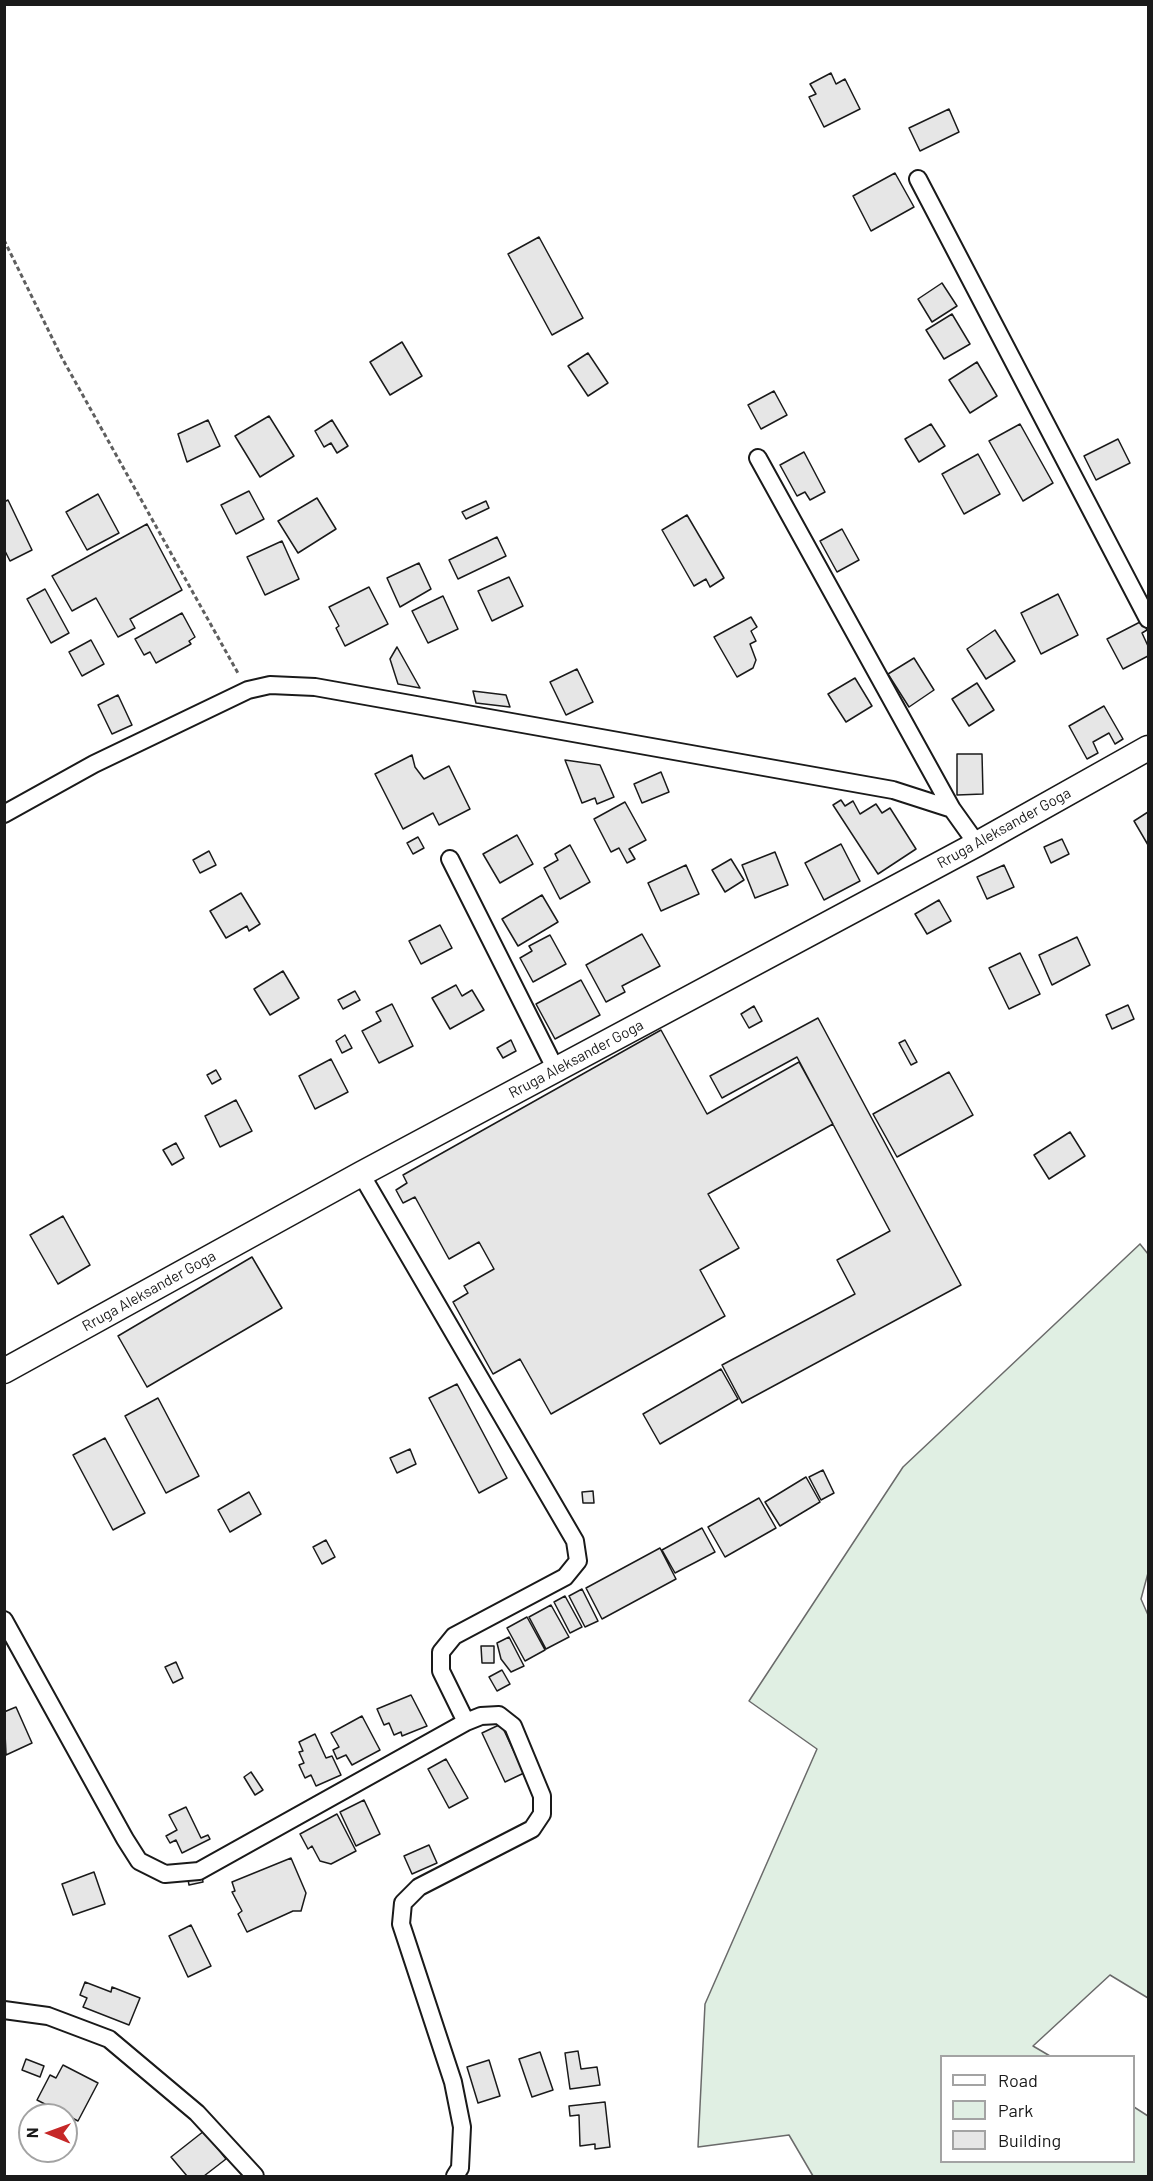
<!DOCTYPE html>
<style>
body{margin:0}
#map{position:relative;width:1153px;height:2181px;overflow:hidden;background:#fff;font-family:Barlow,sans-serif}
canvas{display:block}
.frame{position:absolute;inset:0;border:6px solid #1a1a1a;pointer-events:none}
.legend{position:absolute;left:940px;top:2055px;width:195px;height:108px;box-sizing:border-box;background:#fff;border:2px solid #a3a3a3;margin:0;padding:8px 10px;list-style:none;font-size:18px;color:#1a1a1a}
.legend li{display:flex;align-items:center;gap:12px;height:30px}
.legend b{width:30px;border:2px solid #a3a3a3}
.north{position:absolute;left:18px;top:2103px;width:60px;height:60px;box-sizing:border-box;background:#fff;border:2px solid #a3a3a3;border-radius:50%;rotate:271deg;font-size:16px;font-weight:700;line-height:24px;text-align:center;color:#1a1a1a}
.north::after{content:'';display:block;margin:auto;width:21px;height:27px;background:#c62828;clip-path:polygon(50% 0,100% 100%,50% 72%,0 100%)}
</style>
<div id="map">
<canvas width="1153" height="2181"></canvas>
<div class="frame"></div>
<ul class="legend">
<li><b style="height:8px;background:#fff"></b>Road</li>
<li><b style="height:16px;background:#e0efe3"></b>Park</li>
<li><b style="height:16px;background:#e6e6e6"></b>Building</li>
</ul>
<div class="north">N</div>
</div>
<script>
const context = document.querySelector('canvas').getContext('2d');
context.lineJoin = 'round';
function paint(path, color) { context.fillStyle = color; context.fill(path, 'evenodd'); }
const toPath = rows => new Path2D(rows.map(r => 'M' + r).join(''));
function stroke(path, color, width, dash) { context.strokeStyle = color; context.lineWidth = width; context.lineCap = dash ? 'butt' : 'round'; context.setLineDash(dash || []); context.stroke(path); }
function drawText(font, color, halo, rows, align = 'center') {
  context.font = font + ' Barlow,sans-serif'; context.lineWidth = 4.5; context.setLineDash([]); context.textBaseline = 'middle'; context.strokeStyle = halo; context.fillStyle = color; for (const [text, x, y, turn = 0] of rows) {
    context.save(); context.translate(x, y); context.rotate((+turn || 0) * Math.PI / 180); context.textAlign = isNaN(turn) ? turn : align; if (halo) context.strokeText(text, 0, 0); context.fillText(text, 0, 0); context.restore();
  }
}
const green = toPath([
 [1140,1244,1148,1254,1148,1573,1141,1599,1148,1615,1148,1998,1110,1975,1033,2046,1050,2056,942,2056,942,2162,1134,2162,1134,2107,1148,2116,1148,2176,813,2176,789,2135,698,2147,705,2004,817,1749,749,1701,903,1467,1140,1244]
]);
paint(green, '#e0efe3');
stroke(green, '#6a6a6a', 1.5);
const building = toPath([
 [831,73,836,84,845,79,860,109,824,127,809,97,816,94,810,84,831,73],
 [949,109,959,132,920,151,909,128,949,109],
 [895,173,914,207,871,231,853,196,895,173],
 [539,237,583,318,552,335,508,254,539,237],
 [942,283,957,306,932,322,918,299,942,283],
 [952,314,970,344,944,359,926,330,952,314],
 [402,342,422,376,390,395,370,362,402,342],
 [588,353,608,383,588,396,568,366,588,353],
 [977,362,997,396,970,413,949,380,977,362],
 [774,391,787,415,761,429,748,405,774,391],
 [269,416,294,456,260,477,235,436,269,416],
 [208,420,220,446,187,462,178,434,208,420],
 [332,420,348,446,337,453,331,443,324,447,315,431,332,420],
 [931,424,945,446,919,462,905,439,931,424],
 [1020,424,1053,483,1023,501,989,441,1020,424],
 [1118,439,1130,463,1096,480,1084,456,1118,439],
 [804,452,825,492,810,500,805,492,797,496,780,465,804,452],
 [978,454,1000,494,964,514,942,474,978,454],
 [249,491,264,519,236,534,221,505,249,491],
 [98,494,119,533,87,550,66,512,98,494],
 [317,498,336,529,298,553,278,521,317,498],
 [8,500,32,550,10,561,4,549,4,502,8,500],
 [486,501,489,508,466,519,462,512,486,501],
 [687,515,724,578,710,587,706,579,694,586,662,530,687,515],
 [147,524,182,590,130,619,135,628,118,637,96,598,72,611,52,576,147,524],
 [842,529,859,560,837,572,820,541,842,529],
 [497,537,506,556,458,579,449,560,497,537],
 [282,541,299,579,265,595,247,557,282,541],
 [419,563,431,589,400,607,387,578,419,563],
 [509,577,523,606,492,621,478,591,509,577],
 [369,587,388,624,345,646,336,628,339,626,329,607,369,587],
 [45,589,69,633,51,643,27,599,45,589],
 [1058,594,1078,635,1041,654,1021,613,1058,594],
 [443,596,458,629,428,643,412,611,443,596],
 [182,613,195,637,189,641,191,644,156,663,150,652,144,655,135,639,182,613],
 [751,617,757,627,751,631,756,641,750,644,756,660,753,668,737,677,714,637,751,617],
 [1142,621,1147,630,1142,633,1148,646,1148,656,1123,669,1107,639,1142,621],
 [995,630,1015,661,986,679,967,649,995,630],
 [91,640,104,664,82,676,69,652,91,640],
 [397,647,420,688,398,684,390,659,397,647],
 [914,658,934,690,909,707,888,674,914,658],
 [577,669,593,702,566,715,550,682,577,669],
 [855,678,872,706,846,722,828,694,855,678],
 [977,683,994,710,969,726,952,699,977,683],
 [473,691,506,695,510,707,476,703,473,691],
 [118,695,132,725,112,734,98,705,118,695],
 [1104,706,1123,739,1115,744,1109,733,1093,742,1098,753,1087,759,1069,726,1104,706],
 [957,754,982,754,983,794,957,795,957,754],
 [412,755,415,767,424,779,449,766,470,809,439,825,433,813,403,829,375,774,412,755],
 [565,760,600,765,614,797,597,804,595,798,582,803,565,760],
 [661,772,669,792,642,803,634,784,661,772],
 [841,800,845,806,853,801,860,814,876,804,882,813,890,808,916,849,878,874,833,805,841,800],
 [625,802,646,840,629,849,635,859,627,863,619,848,611,852,594,819,625,802],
 [1148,812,1148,845,1134,821,1148,812],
 [517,835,533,864,500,883,483,854,517,835],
 [418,837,424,848,413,854,407,843,418,837],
 [1062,839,1069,854,1051,863,1044,847,1062,839],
 [841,844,860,881,824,900,805,863,841,844],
 [570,845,590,882,560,899,544,868,558,860,555,854,570,845],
 [209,851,216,865,200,873,193,860,209,851],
 [775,852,788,885,755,898,742,865,775,852],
 [731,859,744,880,725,892,712,870,731,859],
 [686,865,699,894,661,911,648,883,686,865],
 [1004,865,1014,887,987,899,977,877,1004,865],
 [241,893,260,924,249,931,247,926,226,938,210,911,241,893],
 [542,895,558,922,518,946,502,919,542,895],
 [939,900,951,921,927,934,915,914,939,900],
 [440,925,452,948,421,964,409,941,440,925],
 [642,934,660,966,622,986,625,992,606,1002,586,965,642,934],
 [550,935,566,964,533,982,520,958,532,951,529,946,550,935],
 [1077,937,1090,965,1052,985,1039,955,1077,937],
 [1020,953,1040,994,1009,1009,989,968,1020,953],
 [283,971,299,998,270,1015,254,989,283,971],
 [581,980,600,1015,555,1039,536,1004,581,980],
 [456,985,462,996,472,990,484,1010,450,1029,432,998,456,985],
 [355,991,360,1000,343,1009,338,1000,355,991],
 [392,1004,413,1046,379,1063,362,1031,381,1021,376,1012,392,1004],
 [1128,1005,1134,1019,1112,1029,1106,1015,1128,1005],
 [754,1006,762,1021,749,1028,741,1014,754,1006],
 [818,1018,961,1285,742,1403,722,1365,855,1294,837,1260,890,1231,797,1057,722,1098,710,1076,818,1018],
 [661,1030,707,1114,799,1062,833,1124,708,1194,739,1248,700,1270,725,1316,551,1414,520,1359,493,1374,453,1302,468,1293,464,1286,494,1269,479,1242,449,1259,415,1197,403,1203,396,1190,407,1183,403,1175,661,1030],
 [345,1035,352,1048,342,1053,336,1041,345,1035],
 [511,1040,516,1051,503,1058,497,1048,511,1040],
 [905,1040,917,1062,911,1065,899,1043,905,1040],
 [331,1059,348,1092,315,1109,299,1076,331,1059],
 [216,1070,221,1079,212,1084,207,1075,216,1070],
 [949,1072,973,1115,897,1157,873,1114,949,1072],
 [236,1100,252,1131,220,1147,205,1116,236,1100],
 [1070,1132,1085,1156,1049,1179,1034,1155,1070,1132],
 [176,1143,184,1158,172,1165,163,1150,176,1143],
 [63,1216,90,1265,58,1284,30,1235,63,1216],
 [252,1257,282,1308,147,1387,118,1336,252,1257],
 [721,1369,738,1399,660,1444,643,1414,721,1369],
 [457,1384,507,1478,479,1493,429,1398,457,1384],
 [158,1398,199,1476,166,1493,125,1416,158,1398],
 [105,1438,145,1513,113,1530,73,1455,105,1438],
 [410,1449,416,1464,397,1473,390,1458,410,1449],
 [823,1470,834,1493,821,1500,809,1477,823,1470],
 [806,1477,820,1502,780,1526,765,1502,806,1477],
 [593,1491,594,1503,583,1503,582,1492,593,1491],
 [249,1492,261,1514,230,1532,218,1510,249,1492],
 [759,1498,776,1528,725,1557,708,1527,759,1498],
 [702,1528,715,1552,675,1573,662,1550,702,1528],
 [326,1540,335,1557,322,1564,313,1547,326,1540],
 [660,1548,676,1579,602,1619,586,1588,660,1548],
 [582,1589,598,1621,585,1627,569,1596,582,1589],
 [565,1596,582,1627,570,1633,554,1602,565,1596],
 [551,1605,569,1637,546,1649,529,1617,551,1605],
 [527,1617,545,1650,525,1661,507,1628,527,1617],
 [509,1637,524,1666,511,1672,501,1659,497,1643,509,1637],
 [481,1646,494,1646,494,1663,482,1663,481,1646],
 [176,1662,183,1678,173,1683,165,1667,176,1662],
 [502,1670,510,1684,497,1691,489,1677,502,1670],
 [411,1695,427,1726,402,1736,401,1732,394,1735,389,1723,384,1725,377,1709,411,1695],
 [16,1707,32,1743,6,1755,4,1712,16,1707],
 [362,1716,380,1750,352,1765,346,1755,337,1759,333,1750,339,1747,331,1733,362,1716],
 [501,1724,524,1773,505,1782,482,1733,501,1724],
 [315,1734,326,1758,332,1756,341,1775,316,1786,311,1775,305,1778,299,1765,304,1763,299,1752,303,1751,299,1742,315,1734],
 [446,1759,468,1798,449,1808,428,1769,446,1759],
 [251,1772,263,1790,255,1795,244,1777,251,1772],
 [364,1800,380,1834,356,1846,340,1812,364,1800],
 [186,1807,201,1838,208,1835,210,1839,182,1853,176,1840,170,1843,166,1836,177,1830,169,1815,186,1807],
 [337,1814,356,1851,331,1864,320,1861,312,1846,308,1849,300,1834,337,1814],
 [429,1845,437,1863,412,1874,404,1856,429,1845],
 [291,1858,306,1893,301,1911,293,1911,247,1932,238,1914,242,1911,232,1892,235,1891,232,1882,291,1858],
 [201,1870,203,1882,189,1885,187,1874,201,1870],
 [94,1872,105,1904,73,1915,62,1884,94,1872],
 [191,1925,211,1966,188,1977,169,1936,191,1925],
 [85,1982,111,1992,112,1987,140,1998,129,2025,83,2007,87,1998,80,1995,85,1982],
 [578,2051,581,2069,597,2067,600,2085,570,2089,565,2053,578,2051],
 [540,2052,553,2090,532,2097,519,2059,540,2052],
 [26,2059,44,2066,40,2077,22,2070,26,2059],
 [489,2060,500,2096,478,2103,467,2067,489,2060],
 [63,2065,98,2083,78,2121,37,2100,50,2075,56,2078,63,2065],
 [605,2102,610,2147,595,2149,595,2144,580,2146,579,2115,570,2116,569,2106,605,2102],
 [204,2131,226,2159,204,2176,187,2176,171,2157,204,2131]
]);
paint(building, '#e6e6e6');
stroke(building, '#1a1a1a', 1.5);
const minor = toPath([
 [918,179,1148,619],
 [758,458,952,809],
 [4,814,94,764,248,690,270,685,315,687,893,790,952,809,977,844],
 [450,859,556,1070],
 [361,1174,575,1541,578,1561,565,1577,454,1636,441,1652,441,1671,466,1722],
 [4,1620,125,1839,139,1861,165,1874,199,1871,466,1722,481,1716,499,1715,513,1726,542,1796,542,1814,532,1829,419,1887,403,1903,401,1924,453,2082,462,2127,460,2168,455,2176],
 [4,2010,48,2016,109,2039,197,2113,255,2176]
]);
const secondary = toPath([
 [4,1371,361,1174,977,844,1148,748]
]);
stroke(minor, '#1a1a1a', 20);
stroke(secondary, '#1a1a1a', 27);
stroke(toPath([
 [4,240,62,358,239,675]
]), '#5f5f5f', 3, [4.5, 3]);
stroke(minor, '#fff', 16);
stroke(secondary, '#fff', 24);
drawText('15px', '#1a1a1a', '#fff', [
 ["Rruga Aleksander Goga",1004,828,-29],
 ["Rruga Aleksander Goga",576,1059,-28],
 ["Rruga Aleksander Goga",149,1291,-29]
]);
</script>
